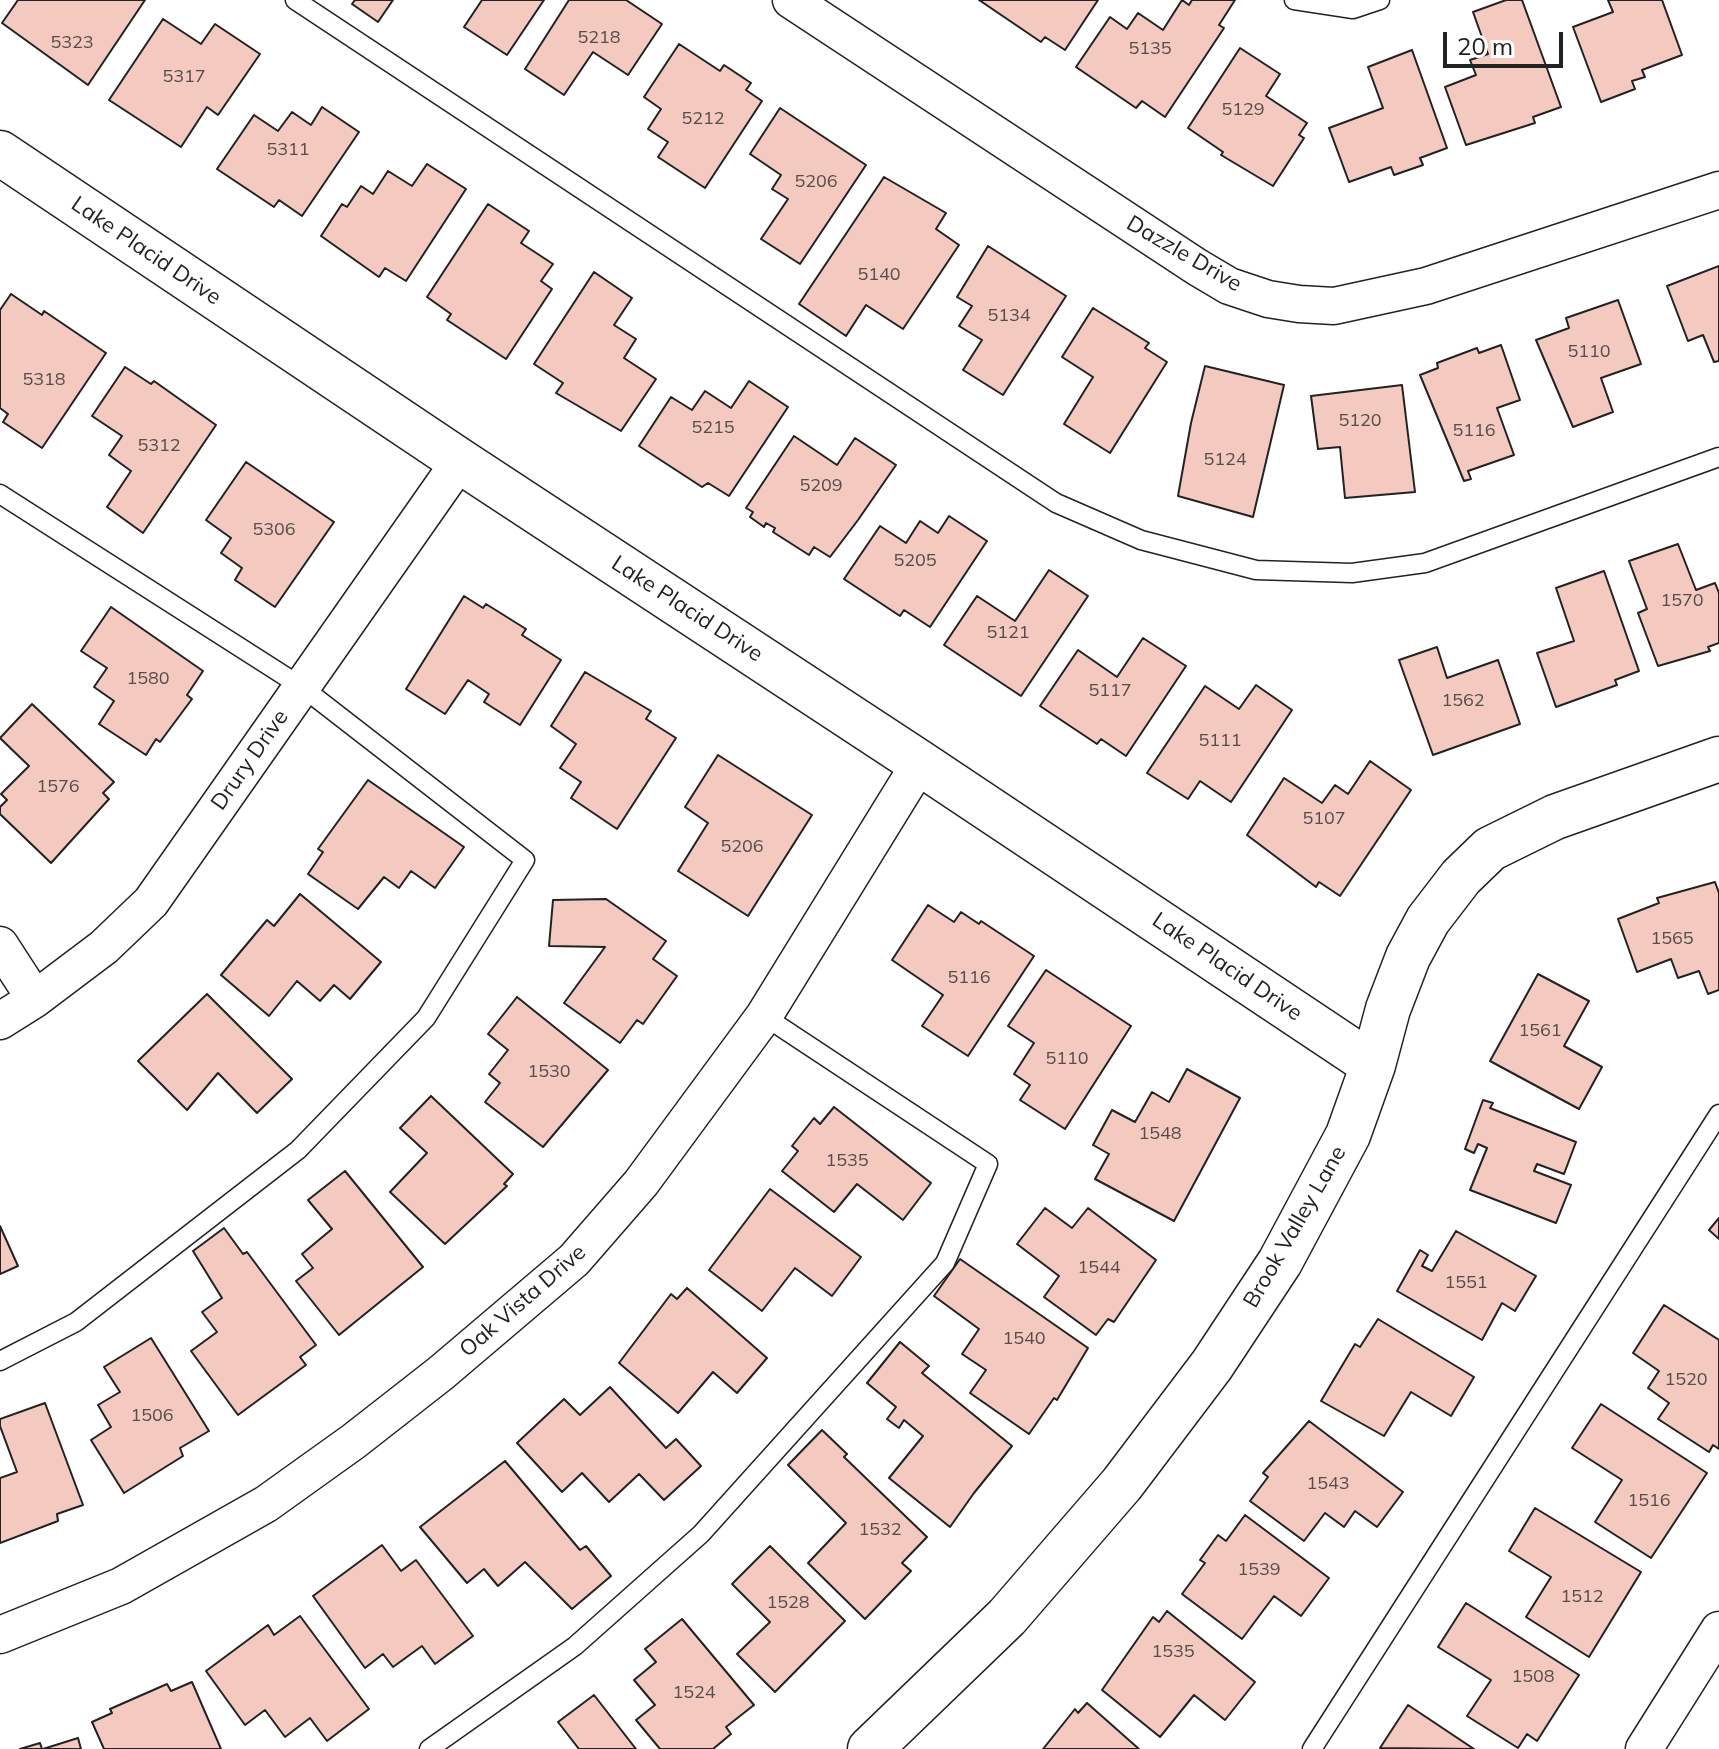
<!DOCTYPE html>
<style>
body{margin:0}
#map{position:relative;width:1719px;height:1749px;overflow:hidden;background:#fff;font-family:Mulish,sans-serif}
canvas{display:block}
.scale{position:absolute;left:1443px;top:32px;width:120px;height:36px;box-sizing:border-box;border:4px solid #222;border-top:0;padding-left:10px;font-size:24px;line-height:28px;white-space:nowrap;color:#222;-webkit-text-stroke:6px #fff;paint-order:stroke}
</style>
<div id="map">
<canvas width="1719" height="1749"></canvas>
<div class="scale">20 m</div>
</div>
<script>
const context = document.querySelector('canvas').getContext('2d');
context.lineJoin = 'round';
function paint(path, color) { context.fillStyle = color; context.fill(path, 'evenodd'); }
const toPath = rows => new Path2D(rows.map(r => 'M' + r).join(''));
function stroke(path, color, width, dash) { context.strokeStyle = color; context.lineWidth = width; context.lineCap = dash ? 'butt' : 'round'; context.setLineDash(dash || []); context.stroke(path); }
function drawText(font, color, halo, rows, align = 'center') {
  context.font = font + ' Mulish,sans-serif'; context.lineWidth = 6; context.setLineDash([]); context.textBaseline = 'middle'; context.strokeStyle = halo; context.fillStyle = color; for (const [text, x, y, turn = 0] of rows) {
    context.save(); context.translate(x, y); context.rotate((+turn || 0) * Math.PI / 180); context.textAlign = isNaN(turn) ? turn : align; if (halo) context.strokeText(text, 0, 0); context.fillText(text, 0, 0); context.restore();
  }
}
const building = toPath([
 [18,0,145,0,88,85,2,23,18,0],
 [355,0,393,0,378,22,352,4,355,0],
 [482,0,544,0,507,55,464,27,482,0],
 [569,0,626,0,662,24,628,75,593,52,564,95,525,69,569,0],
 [979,0,1098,0,1065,50,1045,37,1041,42,979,0],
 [1182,0,1189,5,1192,0,1235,0,1219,25,1224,28,1165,117,1142,101,1136,108,1076,67,1110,17,1127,29,1138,13,1163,30,1182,0],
 [1506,0,1522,0,1561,107,1533,117,1535,123,1466,145,1445,87,1476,75,1470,60,1488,54,1473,12,1506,0],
 [1608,0,1662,0,1682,55,1642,70,1645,77,1632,81,1635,89,1601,102,1573,27,1613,12,1608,0],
 [163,19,201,44,215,24,260,54,218,115,207,107,181,147,109,100,163,19],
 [679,44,720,71,724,65,751,83,746,90,762,101,705,188,658,157,668,142,648,129,661,109,644,97,679,44],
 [1240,48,1280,74,1266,96,1307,123,1299,135,1304,138,1273,186,1221,155,1223,152,1188,128,1240,48],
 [1412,50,1447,148,1420,158,1423,165,1394,175,1391,167,1349,182,1329,128,1383,108,1368,67,1412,50],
 [322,107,359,132,302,216,279,200,274,207,217,169,254,115,278,131,292,112,311,125,322,107],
 [780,108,866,165,800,264,761,239,788,199,772,189,781,175,750,154,780,108],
 [427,164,466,189,406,281,385,268,379,277,321,236,342,204,347,207,361,186,373,194,388,171,412,186,427,164],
 [884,177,946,213,936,229,959,245,903,329,866,305,846,336,799,304,884,177],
 [488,204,529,231,521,243,553,264,541,281,552,289,506,359,447,320,451,314,427,297,488,204],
 [988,246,1066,296,1003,395,963,370,982,340,959,326,972,306,957,297,988,246],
 [1719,266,1719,361,1714,362,1703,335,1688,341,1667,286,1719,266],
 [594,272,632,298,614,325,636,339,624,358,656,379,621,431,556,393,563,383,534,364,594,272],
 [11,294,42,315,44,311,106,353,42,448,3,422,8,414,0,408,0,310,11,294],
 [1618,300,1641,364,1601,378,1613,412,1573,427,1536,340,1569,328,1566,318,1618,300],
 [1093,308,1149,343,1145,348,1167,362,1110,453,1064,424,1093,377,1062,357,1093,308],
 [1501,345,1520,400,1497,408,1514,455,1468,471,1471,479,1464,481,1420,375,1438,368,1437,363,1477,348,1479,353,1501,345],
 [1205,366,1284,385,1253,517,1178,496,1191,423,1205,366],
 [125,367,151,384,154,381,216,425,143,533,107,507,131,471,109,455,122,436,92,416,125,367],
 [749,381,788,407,729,496,708,483,702,487,639,446,671,397,692,410,705,391,731,408,749,381],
 [1402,385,1415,492,1345,498,1340,447,1318,449,1311,396,1402,385],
 [794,436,837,465,855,438,896,465,858,520,830,557,814,547,809,555,773,532,775,528,766,523,764,527,750,517,753,512,746,508,794,436],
 [246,462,334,522,275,607,235,580,242,568,221,553,231,538,206,520,246,462],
 [949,516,987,541,930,627,904,610,900,616,844,579,880,526,906,543,920,521,938,533,949,516],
 [1678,544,1696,590,1715,583,1719,593,1719,643,1708,647,1710,651,1658,666,1638,613,1647,609,1629,561,1678,544],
 [1049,570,1088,596,1021,696,944,645,977,596,1015,621,1049,570],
 [1604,571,1639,671,1615,680,1617,685,1556,707,1537,653,1574,641,1556,588,1604,571],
 [464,596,483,608,486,604,526,629,522,635,561,660,520,725,484,702,489,694,468,680,445,714,406,689,464,596],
 [111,607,203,671,187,695,192,699,160,742,156,739,146,755,99,724,114,701,94,687,107,668,81,651,111,607],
 [1143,638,1186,666,1126,756,1101,739,1097,744,1040,706,1078,650,1117,677,1143,638],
 [1437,647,1447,678,1498,660,1520,724,1433,755,1399,660,1437,647],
 [585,672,651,711,646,719,676,738,617,829,571,798,581,782,560,768,576,744,551,726,585,672],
 [1256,685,1292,710,1231,802,1200,781,1188,799,1147,773,1205,686,1239,709,1256,685],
 [32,704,114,782,103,793,109,799,51,863,0,814,0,807,7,800,1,794,29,766,0,738,32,704],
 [718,755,812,815,748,916,678,871,708,823,685,807,718,755],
 [1370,761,1411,790,1340,896,1319,882,1316,887,1247,835,1284,778,1322,803,1335,785,1348,794,1370,761],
 [368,780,464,847,435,888,411,871,399,888,384,877,358,909,308,874,323,852,318,849,368,780],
 [1715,882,1719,893,1719,990,1708,994,1699,971,1678,978,1671,959,1637,972,1618,919,1659,903,1657,898,1715,882],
 [300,894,381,962,350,999,334,985,320,1001,297,981,269,1016,221,975,267,920,274,926,300,894],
 [606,899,666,941,653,959,677,976,643,1024,637,1020,620,1043,564,1003,605,947,549,946,553,900,606,899],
 [928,905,954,922,961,912,979,924,981,921,1034,956,968,1056,922,1026,943,995,892,960,928,905],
 [1046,970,1131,1026,1065,1129,1020,1100,1030,1085,1014,1074,1034,1043,1008,1026,1046,970],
 [1538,974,1589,1001,1564,1046,1602,1067,1579,1109,1490,1061,1538,974],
 [207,994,292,1079,257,1113,218,1073,187,1110,138,1061,207,994],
 [517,997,608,1070,543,1147,485,1102,500,1083,489,1074,508,1050,488,1034,517,997],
 [1187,1069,1240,1098,1174,1221,1095,1179,1109,1154,1093,1145,1112,1110,1135,1122,1152,1092,1169,1102,1187,1069],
 [431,1096,513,1174,504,1184,507,1186,445,1244,390,1192,427,1153,400,1128,431,1096],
 [1483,1100,1493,1103,1490,1108,1576,1142,1564,1174,1537,1164,1534,1171,1571,1185,1556,1223,1470,1190,1487,1148,1478,1144,1474,1153,1465,1149,1483,1100],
 [834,1107,931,1183,903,1220,857,1184,834,1212,782,1171,798,1151,792,1146,814,1118,820,1124,834,1107],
 [345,1171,423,1267,339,1335,296,1281,313,1268,302,1254,332,1229,308,1200,345,1171],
 [770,1189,861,1257,832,1296,795,1268,762,1311,709,1270,770,1189],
 [1045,1208,1072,1228,1088,1208,1156,1260,1114,1322,1108,1319,1096,1335,1044,1297,1059,1276,1017,1244,1045,1208],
 [1719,1218,1719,1239,1709,1230,1719,1218],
 [0,1226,18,1266,0,1274,0,1226],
 [224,1228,243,1254,247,1252,316,1345,300,1357,306,1365,238,1415,191,1351,217,1332,202,1312,222,1298,193,1251,224,1228],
 [1456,1231,1536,1276,1515,1311,1502,1303,1482,1340,1397,1291,1420,1250,1428,1255,1422,1266,1432,1271,1456,1231],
 [960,1259,1088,1348,1057,1400,1054,1398,1029,1434,970,1393,986,1370,962,1354,979,1329,934,1296,960,1259],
 [687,1288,767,1358,737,1393,713,1372,678,1413,619,1363,671,1294,677,1299,687,1288],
 [1664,1305,1719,1340,1719,1449,1713,1445,1709,1452,1658,1419,1669,1403,1648,1388,1659,1371,1633,1353,1664,1305],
 [1378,1319,1474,1377,1451,1416,1411,1392,1384,1436,1321,1401,1355,1344,1360,1347,1378,1319],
 [151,1338,209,1431,180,1448,183,1456,124,1493,91,1440,111,1427,98,1405,120,1392,104,1367,151,1338],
 [900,1342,929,1366,922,1373,1012,1446,974,1493,950,1527,889,1478,923,1436,904,1420,899,1428,887,1419,896,1407,867,1383,900,1342],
 [610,1387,666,1448,676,1439,701,1466,664,1500,639,1474,609,1502,582,1473,562,1492,517,1443,564,1399,580,1415,610,1387],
 [45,1403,83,1505,57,1514,58,1521,0,1543,0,1478,17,1472,0,1426,0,1419,45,1403],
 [1601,1404,1707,1473,1651,1558,1595,1522,1622,1480,1572,1448,1601,1404],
 [1309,1421,1403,1492,1377,1527,1355,1511,1344,1527,1325,1513,1304,1541,1250,1501,1268,1477,1263,1473,1309,1421],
 [822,1430,847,1454,844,1457,927,1537,902,1563,911,1571,865,1619,808,1563,846,1523,788,1465,822,1430],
 [505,1461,580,1550,586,1546,611,1576,572,1609,525,1562,498,1586,484,1569,467,1583,420,1527,505,1461],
 [1535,1508,1641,1572,1589,1657,1526,1617,1551,1577,1509,1551,1535,1508],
 [1245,1515,1329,1578,1301,1616,1274,1596,1242,1639,1182,1594,1205,1563,1200,1560,1218,1535,1226,1541,1245,1515],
 [382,1545,401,1571,416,1560,473,1636,435,1664,422,1646,393,1667,383,1654,365,1668,313,1596,382,1545],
 [770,1546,845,1621,775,1692,737,1654,770,1622,732,1584,770,1546],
 [1466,1603,1579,1675,1537,1741,1527,1734,1518,1748,1467,1716,1491,1680,1438,1647,1466,1603],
 [1167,1611,1255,1682,1225,1720,1194,1695,1160,1737,1102,1690,1153,1617,1159,1622,1167,1611],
 [300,1616,369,1709,327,1741,310,1718,285,1737,265,1710,245,1725,206,1671,268,1625,274,1635,300,1616],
 [682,1619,754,1705,726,1727,731,1734,713,1749,660,1749,636,1720,655,1705,634,1680,656,1662,645,1649,682,1619],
 [192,1682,221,1749,104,1749,92,1722,112,1713,110,1709,167,1684,171,1691,192,1682],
 [594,1695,636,1749,579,1749,558,1722,594,1695],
 [1087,1703,1139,1749,1043,1749,1075,1709,1078,1713,1087,1703],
 [1408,1705,1474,1749,1380,1748,1408,1705],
 [78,1738,81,1749,43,1749,78,1738],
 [40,1743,42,1749,20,1749,40,1743]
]);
paint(building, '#f3c9c0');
stroke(building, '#222', 2);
const service = toPath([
 [295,0,1056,503,1141,540,1256,570,1352,573,1425,563,1719,457],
 [1294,0,1353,9,1380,0],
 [0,494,302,687,525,860,426,1018,298,1150,76,1322,0,1361],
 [429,1749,575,1646,701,1534,945,1263,988,1164,764,1016],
 [1312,1749,1719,1114]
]);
const minor = toPath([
 [791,0,1197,267,1229,286,1268,299,1299,304,1334,306,1426,286,1719,190],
 [0,945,35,999],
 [0,1021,35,999,104,947,151,902,460,461],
 [0,1635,121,1586,266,1504,354,1441,441,1373,574,1260,641,1183,764,1016,920,763],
 [1644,1749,1719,1630]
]);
const tertiary = toPath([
 [0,153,460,461,920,763,1373,1065],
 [870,1749,1007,1617,1122,1484,1212,1365,1280,1262,1348,1135,1373,1065,1388,1009,1408,957,1428,920,1461,877,1490,849,1555,817,1719,759]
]);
stroke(service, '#222', 21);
stroke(minor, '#222', 39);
stroke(tertiary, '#222', 47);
stroke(service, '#fff', 18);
stroke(minor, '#fff', 36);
stroke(tertiary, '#fff', 44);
drawText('18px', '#564c4a', null, [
 ["5218",599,38],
 ["5323",72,43],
 ["5135",1150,49],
 ["5317",184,77],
 ["5129",1243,110],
 ["5212",703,119],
 ["5311",288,150],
 ["5206",816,182],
 ["5140",879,275],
 ["5134",1009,316],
 ["5110",1589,352],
 ["5318",44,380],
 ["5120",1360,421],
 ["5215",713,428],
 ["5116",1474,431],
 ["5312",159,446],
 ["5124",1225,460],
 ["5209",821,486],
 ["5306",274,530],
 ["5205",915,561],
 ["1570",1682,601],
 ["5121",1008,633],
 ["1580",148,679],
 ["5117",1110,691],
 ["1562",1463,701],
 ["5111",1220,741],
 ["1576",58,787],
 ["5107",1324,819],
 ["5206",742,847],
 ["1565",1672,939],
 ["5116",969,978],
 ["1561",1540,1031],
 ["5110",1067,1059],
 ["1530",549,1072],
 ["1548",1160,1134],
 ["1535",847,1161],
 ["1544",1099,1268],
 ["1551",1466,1283],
 ["1540",1024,1339],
 ["1520",1686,1380],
 ["1506",152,1416],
 ["1543",1328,1484],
 ["1516",1649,1501],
 ["1532",880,1530],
 ["1539",1259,1570],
 ["1512",1582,1597],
 ["1528",788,1603],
 ["1535",1173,1652],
 ["1508",1533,1677],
 ["1524",694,1693]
]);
drawText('22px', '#222', '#fff', [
 ["Lake Placid Drive",146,251,34],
 ["Dazzle Drive",1184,254,30],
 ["Lake Placid Drive",687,609,33],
 ["Drury Drive",250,760,-55],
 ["Lake Placid Drive",1227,967,34],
 ["Brook Valley Lane",1295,1227,-60],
 ["Oak Vista Drive",523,1301,-41]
]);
</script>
